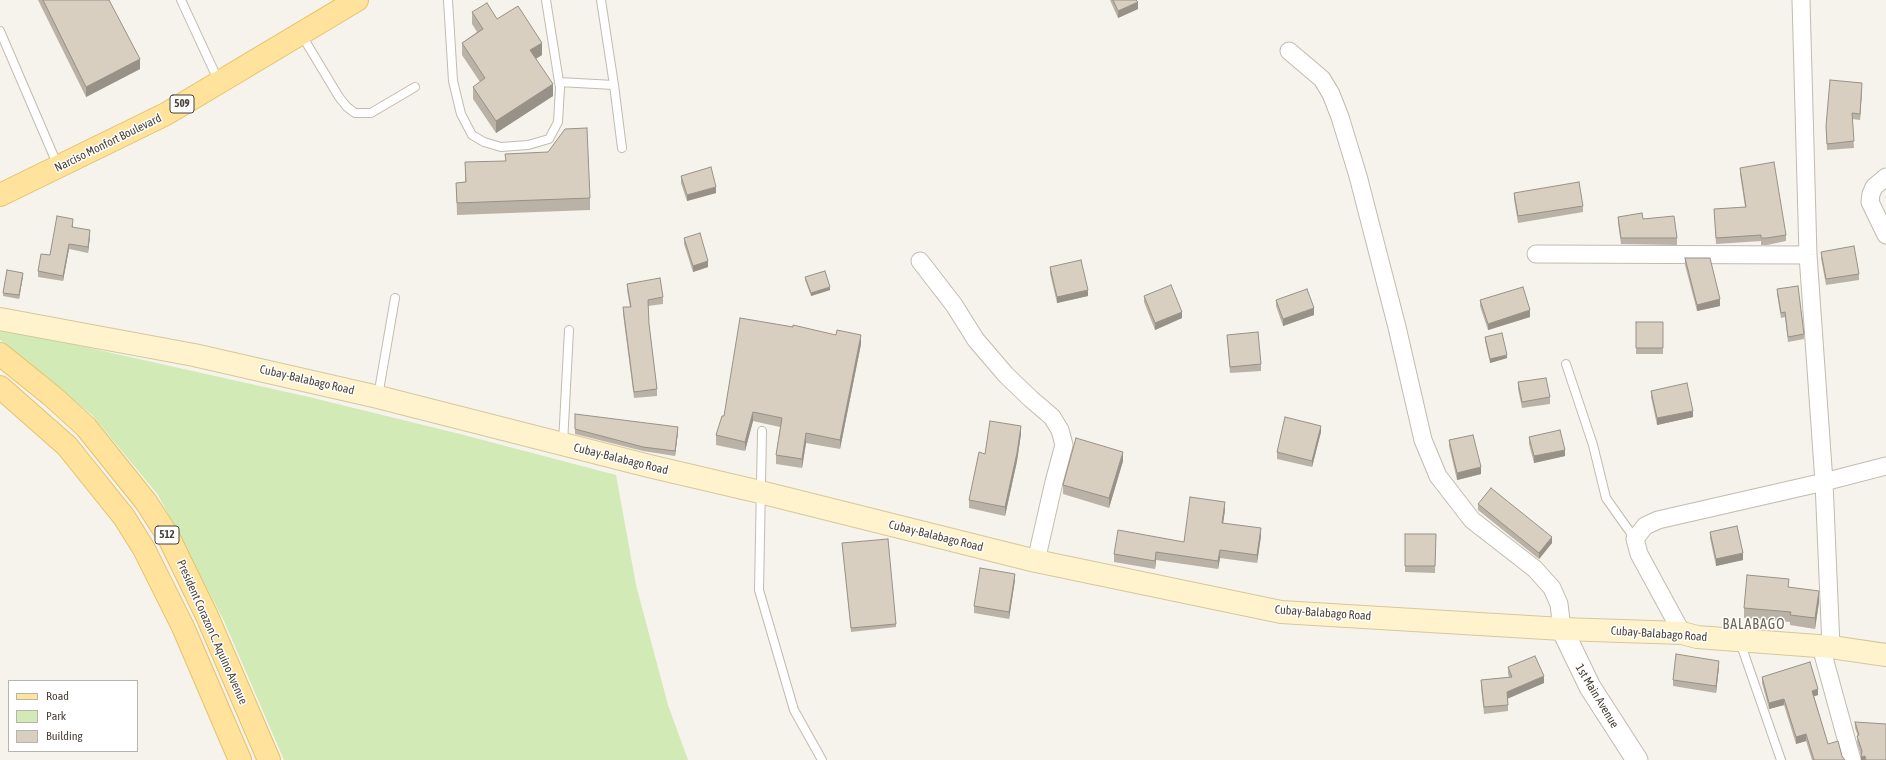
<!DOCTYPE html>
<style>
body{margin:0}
#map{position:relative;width:1886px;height:760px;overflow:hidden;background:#f6f3ec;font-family:"Asap Condensed",sans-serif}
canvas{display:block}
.legend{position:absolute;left:8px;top:680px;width:130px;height:72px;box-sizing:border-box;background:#fff;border:1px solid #b7b4b0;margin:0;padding:5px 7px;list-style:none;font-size:12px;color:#4b4439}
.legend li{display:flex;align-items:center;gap:8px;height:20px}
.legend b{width:20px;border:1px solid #b7b4b0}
</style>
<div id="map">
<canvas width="1886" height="760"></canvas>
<ul class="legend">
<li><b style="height:5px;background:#ffe39c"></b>Road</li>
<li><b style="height:11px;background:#d2eab5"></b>Park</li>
<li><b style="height:11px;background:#d8cfc1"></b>Building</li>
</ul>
</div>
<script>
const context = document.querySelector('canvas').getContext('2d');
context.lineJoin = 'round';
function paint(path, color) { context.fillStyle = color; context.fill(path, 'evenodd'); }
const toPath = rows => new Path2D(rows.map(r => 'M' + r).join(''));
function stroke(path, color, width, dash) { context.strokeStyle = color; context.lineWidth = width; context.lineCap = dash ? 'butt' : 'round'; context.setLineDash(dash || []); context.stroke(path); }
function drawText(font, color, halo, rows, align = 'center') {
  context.font = font + ' "Asap Condensed",sans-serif'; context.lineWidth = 3; context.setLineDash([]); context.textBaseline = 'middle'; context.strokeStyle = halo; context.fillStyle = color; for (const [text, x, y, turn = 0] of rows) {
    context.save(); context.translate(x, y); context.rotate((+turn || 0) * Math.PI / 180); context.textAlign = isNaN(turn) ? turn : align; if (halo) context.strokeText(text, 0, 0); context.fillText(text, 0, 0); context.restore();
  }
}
paint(toPath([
 [0,328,309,397,460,434,616,475,636,585,668,705,688,760,284,760,224,621,158,495,92,415,0,340]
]), '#d2eab5');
const service = toPath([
 [181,0,219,82],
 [448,0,453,81,461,114,472,135,484,142,501,147,528,145,549,139,558,122,560,88,546,0],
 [601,0,614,85],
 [0,31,58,166],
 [301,34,339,97,347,107,355,113,371,113,415,87],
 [559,82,614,85,622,148],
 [1566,364,1593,445,1606,498,1635,539],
 [378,396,395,298],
 [762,431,759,590,794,710,822,760],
 [563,443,569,330],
 [1740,642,1781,760]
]);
const minor = toPath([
 [1801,0,1808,255,1824,482,1831,647],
 [1289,51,1322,79,1331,94,1340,117,1358,176,1397,327,1423,440,1438,476,1472,520,1535,569,1552,588,1559,604,1562,629],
 [1886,177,1874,187,1871,194,1870,202,1886,235],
 [1536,254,1808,255],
 [920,261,954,305,976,340,1006,375,1031,399,1052,417,1060,430,1064,445,1054,482,1036,561],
 [1682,633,1639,554,1635,539,1645,526,1658,520,1824,482,1886,466],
 [1821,647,1852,760]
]);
const tertiary = toPath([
 [1562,629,1590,687,1637,760]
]);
const secondary = toPath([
 [0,319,194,355,378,397,649,466,760,492,1036,561,1281,612,1562,629,1682,633,1697,637,1831,647,1886,655]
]);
const primary = toPath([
 [0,195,166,114,357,0],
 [0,354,52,396,86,427,146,502,168,536,207,616,269,760],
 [0,387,67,446,124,517,144,549,183,627,240,760]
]);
stroke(service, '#c2bbae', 10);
stroke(minor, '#c2bbae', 19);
stroke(tertiary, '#c2bbae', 23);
stroke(secondary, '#d6c79b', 24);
stroke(primary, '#e6c16a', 24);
stroke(service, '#fff', 8);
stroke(minor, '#fff', 17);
stroke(tertiary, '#fff', 21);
stroke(secondary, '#fff3cd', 22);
stroke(primary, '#ffe39c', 22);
paint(toPath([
 [38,0,109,0,140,69,86,97],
 [1110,0,1136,0,1138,9,1118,18],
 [472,12,497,19,542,55,536,59,553,96,496,133,473,99,473,87,480,82,462,55,462,43,477,32,472,24],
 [1862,89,1860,120,1852,119,1854,148,1827,150,1826,126],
 [465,162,590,198,590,210,457,215,456,183,465,182],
 [1740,168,1786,235,1786,241,1767,245,1761,245,1761,241,1716,244,1714,209,1745,207,1740,174],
 [681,176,716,193,687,201,681,183],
 [1514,193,1583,206,1583,212,1518,223,1514,199],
 [1618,217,1643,219,1677,238,1677,245,1621,244,1618,223],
 [73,224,73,227,90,236,88,253,69,249,63,281,38,277,38,271],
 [684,238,708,267,693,272,684,244],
 [1821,252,1859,274,1859,280,1826,285,1821,258],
 [1685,258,1720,306,1697,311,1685,265],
 [1050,267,1088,296,1057,303,1050,273],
 [23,276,19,299,3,296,3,293],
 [805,277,830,290,811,296,805,280],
 [627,284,663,297,663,304,648,306,649,324,657,389,657,396,634,398,623,314,623,307,630,307,627,290],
 [1777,289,1804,334,1804,339,1788,342,1785,317,1781,318,1777,294],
 [1144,296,1182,318,1155,330,1144,302],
 [1276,300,1314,315,1283,326,1276,306],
 [1480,300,1530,317,1488,330,1480,306],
 [1636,322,1663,322,1663,354,1636,354],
 [1227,335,1261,364,1261,371,1230,373],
 [1485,337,1507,358,1490,363,1485,341],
 [861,344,840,449,806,443,802,468,776,464,776,455,780,427,753,421,745,451,716,445,716,435,724,416],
 [1518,382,1550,397,1550,404,1522,408,1518,389],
 [1651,391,1693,417,1657,425,1651,397],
 [575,414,678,432,675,456,643,451,575,434],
 [1321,432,1312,467,1277,459,1277,452],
 [1021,434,1017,461,1005,516,969,508,969,500,985,454],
 [1529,437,1565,456,1534,463,1529,444],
 [1449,440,1481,474,1457,480,1449,446],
 [1123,461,1109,508,1063,494,1063,485],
 [1478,504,1552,543,1539,559,1478,510],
 [1225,510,1223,523,1261,536,1257,563,1220,558,1218,569,1156,560,1155,569,1114,562,1114,554,1184,542],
 [1710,532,1743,560,1716,566,1710,538],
 [1405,534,1436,534,1435,573,1405,572],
 [842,543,896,624,896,627,851,632],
 [1015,580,1009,619,974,613,974,606],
 [1789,587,1819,602,1815,629,1790,625,1790,622,1744,618,1744,608],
 [1508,667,1544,683,1508,698,1508,711,1484,714,1481,687,1481,680,1509,677,1508,674],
 [1719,667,1716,693,1673,686,1673,680],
 [1762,677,1818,695,1814,696,1828,744,1842,756,1845,760,1812,760,1806,741,1796,744,1784,705,1769,709,1762,683],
 [1855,722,1886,760,1861,760,1861,756,1857,742,1858,736,1855,728]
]), '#bab2a6');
paint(toPath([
 [1138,2,1138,9,1118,18,1118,11],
 [542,43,542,55,530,62,530,50],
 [140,59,140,69,86,97,86,87],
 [1862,83,1862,89,1860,120,1860,114],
 [553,84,553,96,496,133,496,121],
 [716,187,716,193,687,201,687,195],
 [90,230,90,236,88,253,88,247],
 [69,244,69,249,63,281,63,276],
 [708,261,708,267,693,272,693,266],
 [23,273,23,276,19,299,19,295],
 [830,287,830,290,811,296,811,293],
 [1088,290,1088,296,1057,303,1057,297],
 [1720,299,1720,306,1697,311,1697,305],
 [1314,308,1314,315,1283,326,1283,319],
 [1530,310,1530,317,1488,330,1488,324],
 [1182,312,1182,318,1155,330,1155,323],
 [861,335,861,344,840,449,840,440],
 [1507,355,1507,358,1490,363,1490,359],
 [1693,411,1693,417,1657,425,1657,418],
 [753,412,753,421,745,451,745,442],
 [1021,426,1021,434,1017,461,1005,516,1005,507],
 [1321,426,1321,432,1312,467,1312,461],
 [678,427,678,432,675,456,675,451],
 [806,433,806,443,802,468,802,459],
 [1565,450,1565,456,1534,463,1534,456],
 [1123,452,1123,461,1109,508,1109,498],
 [1481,467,1481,474,1457,480,1457,473],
 [1225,502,1225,510,1222,531,1222,523],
 [1261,528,1261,536,1257,563,1257,555],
 [1552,537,1552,543,1539,559,1539,553],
 [1220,550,1220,558,1218,569,1218,561],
 [1156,552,1156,560,1155,569,1155,561],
 [1743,553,1743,560,1716,566,1716,559],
 [1015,574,1015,580,1009,619,1009,612],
 [1819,591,1819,602,1815,629,1815,618],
 [1719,661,1719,667,1716,693,1716,686],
 [1544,676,1544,683,1507,699,1507,692],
 [1818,689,1818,695,1812,697,1812,691],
 [1784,699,1784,705,1769,709,1769,703],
 [1806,734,1806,741,1796,744,1796,737],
 [1865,756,1865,760,1861,760,1861,757]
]), '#979187');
const building = toPath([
 [43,0,109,0,140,59,86,87,43,0],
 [1113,0,1136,0,1138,2,1118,11,1113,0],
 [487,3,497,19,518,6,542,43,530,50,553,84,496,121,473,87,485,78,462,43,483,29,472,12,487,3],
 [1830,80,1862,83,1860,114,1852,113,1854,141,1827,144,1826,126,1830,80],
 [587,128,590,198,457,203,456,183,466,182,465,162,506,161,505,154,548,152,565,129,587,128],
 [1774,162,1786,235,1767,238,1761,238,1761,235,1716,238,1714,209,1746,207,1740,168,1774,162],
 [711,167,716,187,687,195,681,176,711,167],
 [1579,182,1583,206,1518,216,1514,193,1579,182],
 [1642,213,1643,219,1674,216,1677,238,1621,238,1618,217,1642,213],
 [57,216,73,219,72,227,90,230,88,247,69,244,63,276,38,271,41,254,50,255,57,216],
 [700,233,708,261,693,266,684,238,700,233],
 [1854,246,1859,274,1826,279,1821,252,1854,246],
 [1685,258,1710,258,1720,299,1697,305,1685,258],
 [1081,260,1088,290,1057,297,1050,267,1081,260],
 [7,270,23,273,19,295,3,293,7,270],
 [825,271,830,287,811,293,805,277,825,271],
 [660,278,663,297,648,300,649,324,657,389,634,392,623,307,631,307,627,284,660,278],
 [1171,285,1182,312,1155,323,1144,296,1171,285],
 [1798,286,1804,334,1788,337,1785,312,1781,313,1777,289,1798,286],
 [1523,287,1530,310,1488,324,1480,300,1523,287],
 [1307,289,1314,308,1283,319,1276,300,1307,289],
 [740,318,793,327,793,325,836,335,837,330,861,335,840,440,806,433,802,459,776,455,782,418,753,412,745,442,716,435,722,416,724,416,740,318],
 [1636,322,1663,322,1663,348,1636,348,1636,322],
 [1258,332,1261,364,1230,367,1227,335,1258,332],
 [1502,333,1507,355,1490,359,1485,337,1502,333],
 [1546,378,1550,397,1522,402,1518,382,1546,378],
 [1687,383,1693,411,1657,418,1651,391,1687,383],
 [575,414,678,427,675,451,643,447,575,429,575,414],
 [1285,417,1321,426,1312,461,1277,452,1285,417],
 [990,421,1021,426,1017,453,1005,507,969,500,979,452,985,454,990,421],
 [1560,430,1565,450,1534,456,1529,437,1560,430],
 [1473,435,1481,467,1457,473,1449,440,1473,435],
 [1076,438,1123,452,1109,498,1063,485,1076,438],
 [1491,488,1552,537,1539,553,1478,504,1491,488],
 [1190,497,1225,502,1222,523,1261,528,1257,555,1220,550,1218,561,1156,552,1155,561,1114,554,1118,530,1184,542,1190,497],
 [1737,526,1743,553,1716,559,1710,532,1737,526],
 [1405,534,1436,534,1435,566,1405,566,1405,534],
 [888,539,896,624,851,628,842,543,888,539],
 [980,568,1015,574,1009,612,974,606,980,568],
 [1747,575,1789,579,1788,587,1819,591,1815,618,1790,615,1791,612,1744,608,1747,575],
 [1676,654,1719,661,1716,686,1673,680,1676,654],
 [1535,656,1544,676,1507,692,1508,705,1484,707,1481,680,1512,677,1508,667,1535,656],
 [1810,662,1818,689,1812,691,1828,744,1838,741,1842,756,1845,760,1814,760,1806,734,1796,737,1784,699,1769,703,1762,677,1810,662],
 [1855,722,1886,724,1886,760,1866,760,1865,756,1861,757,1862,751,1857,736,1859,735,1855,722]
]);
paint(building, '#d8cfc1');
stroke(building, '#979187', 1);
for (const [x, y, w] of [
 [182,104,24],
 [167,535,24]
]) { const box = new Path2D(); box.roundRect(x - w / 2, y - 9, w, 18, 3); context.fillStyle = '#fff'; context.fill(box); stroke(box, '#4b4439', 1); }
drawText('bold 11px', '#4b4439', null, [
 ["509",182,104],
 ["512",167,535]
]);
drawText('12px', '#4b4439', '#fff', [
 ["Narciso Monfort Boulevard",108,143,-26],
 ["Cubay-Balabago Road",307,380,13],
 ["Cubay-Balabago Road",621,459,14],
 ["Cubay-Balabago Road",936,536,14],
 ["Cubay-Balabago Road",1323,613,4],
 ["President Corazon C. Aquino Avenue",212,632,66],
 ["Cubay-Balabago Road",1659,634,4],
 ["1st Main Avenue",1597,696,59]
]);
context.letterSpacing = '1px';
drawText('14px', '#6e6250', '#fff', [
 ["BALABAGO",1754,625]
]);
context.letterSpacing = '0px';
</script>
